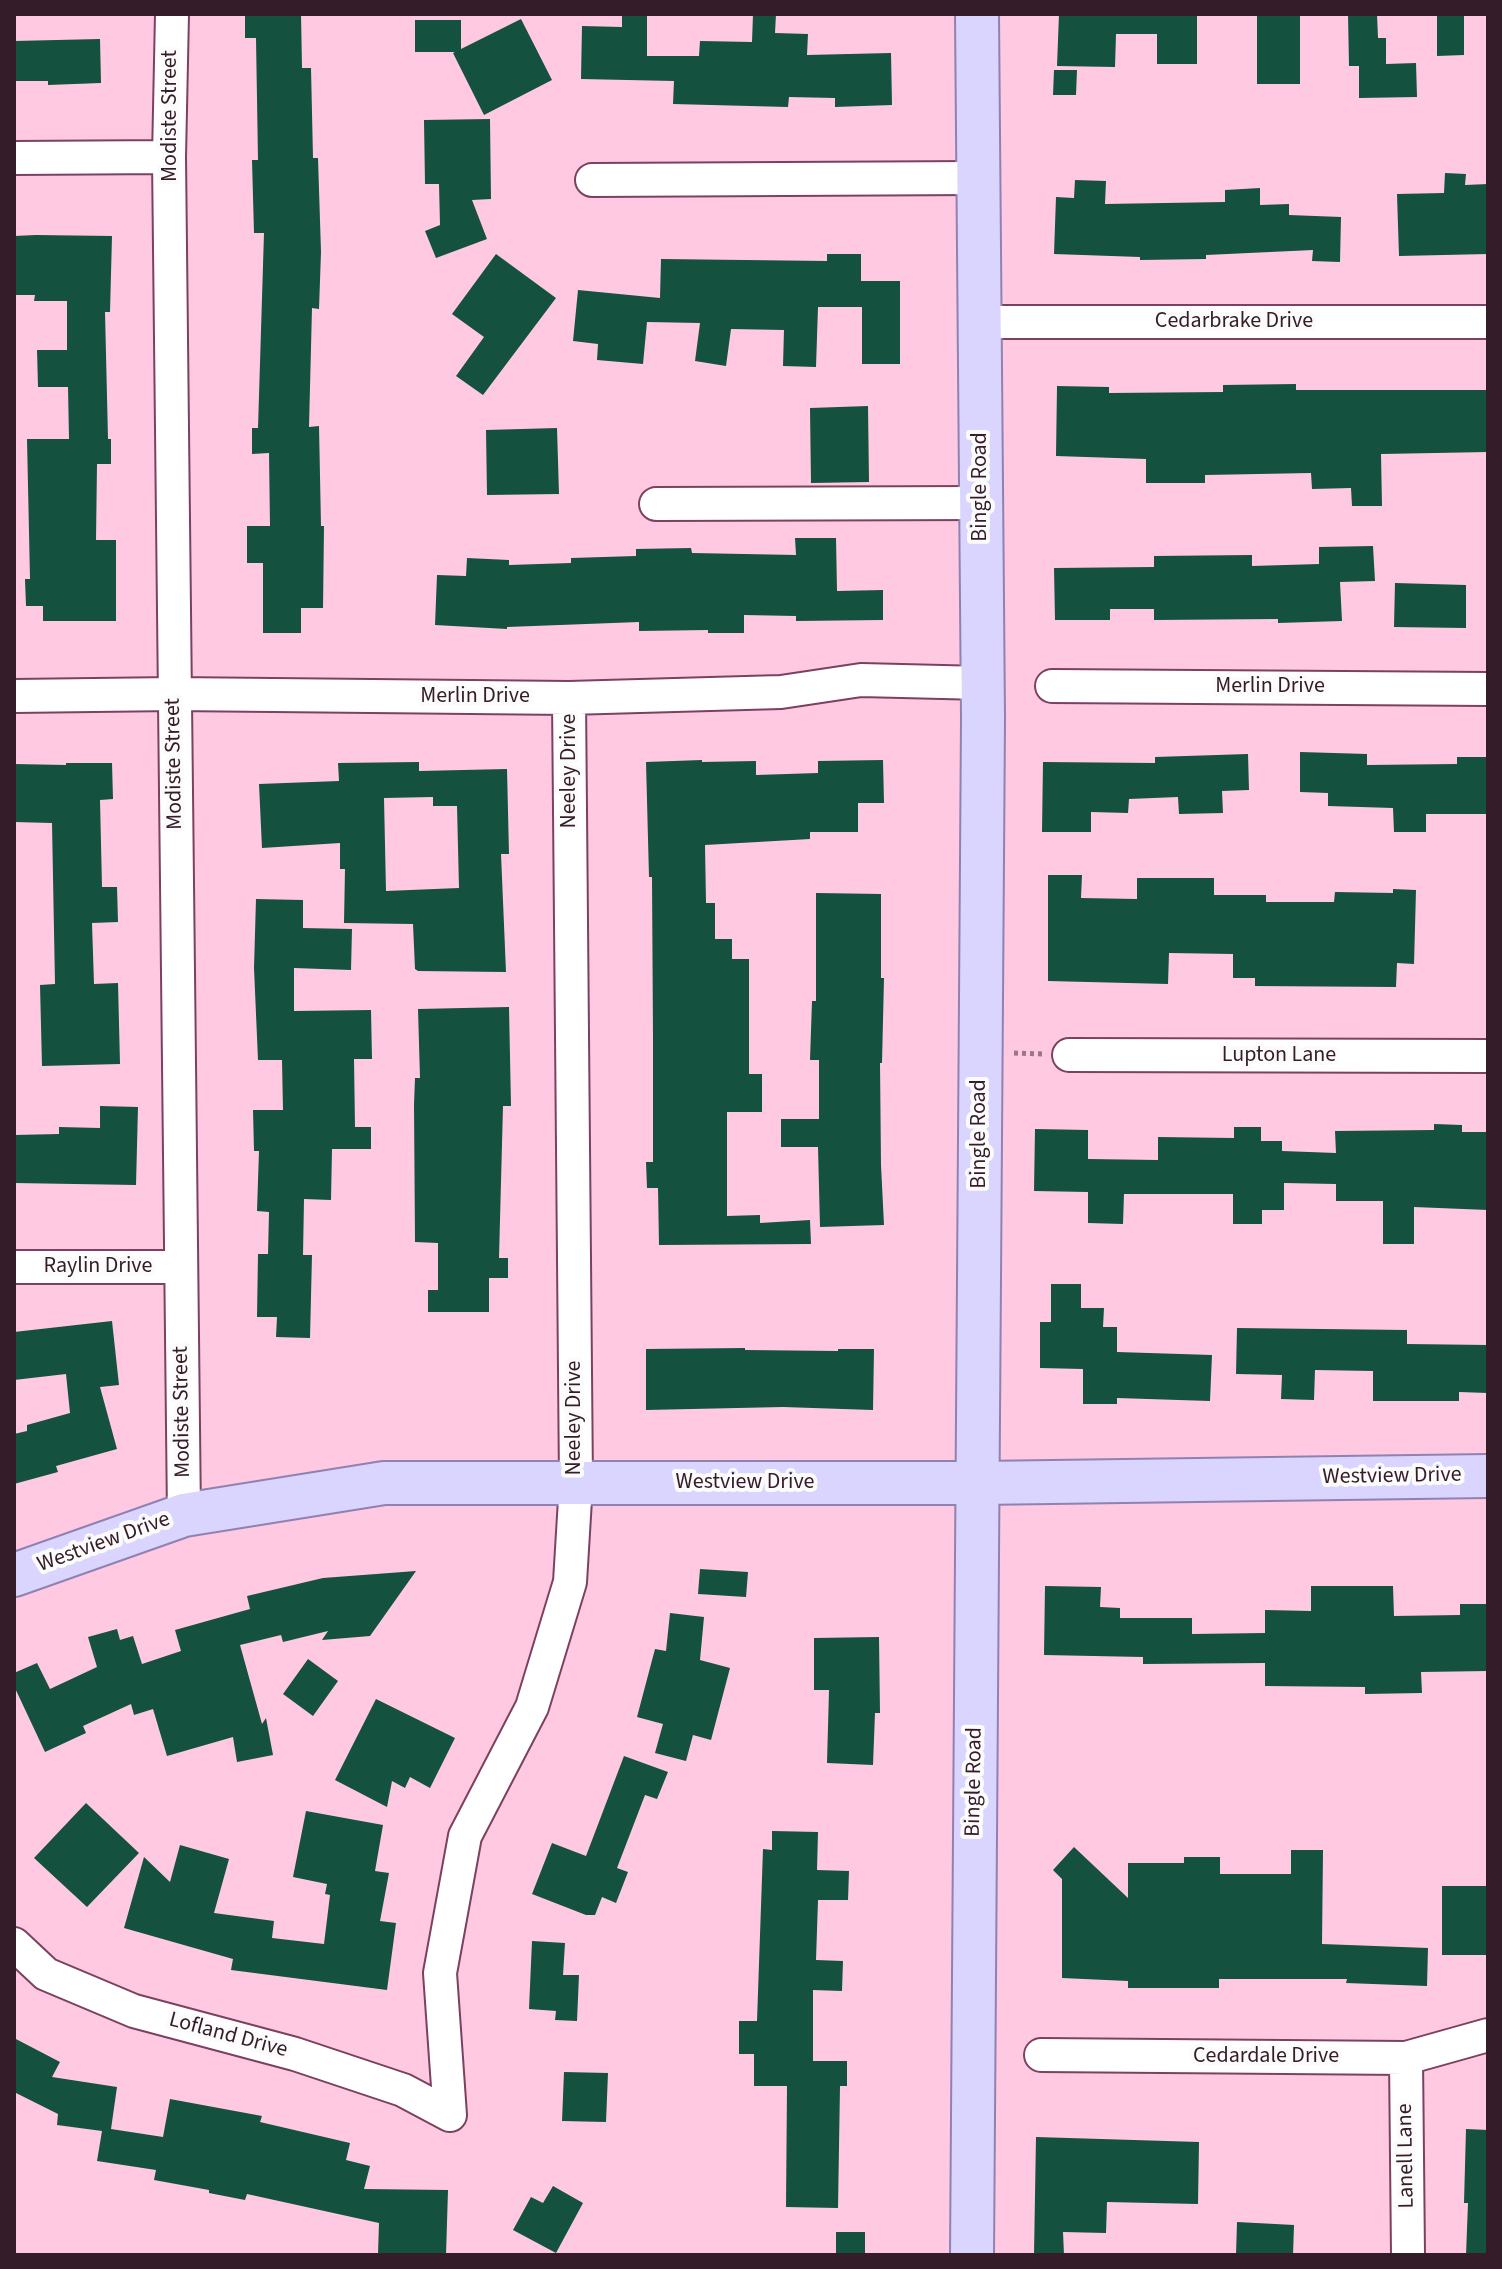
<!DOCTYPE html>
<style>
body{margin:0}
#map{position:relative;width:1502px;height:2269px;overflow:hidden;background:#ffc9e2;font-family:"Source Sans 3",sans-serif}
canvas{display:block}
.frame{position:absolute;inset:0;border:16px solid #341c28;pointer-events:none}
</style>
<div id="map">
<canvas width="1502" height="2269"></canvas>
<div class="frame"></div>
</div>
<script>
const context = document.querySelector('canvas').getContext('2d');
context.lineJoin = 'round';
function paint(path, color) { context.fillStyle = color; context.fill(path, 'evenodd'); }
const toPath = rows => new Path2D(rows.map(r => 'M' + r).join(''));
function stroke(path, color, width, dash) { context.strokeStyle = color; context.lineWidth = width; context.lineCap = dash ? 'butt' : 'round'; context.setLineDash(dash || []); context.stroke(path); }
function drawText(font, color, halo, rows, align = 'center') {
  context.font = font + ' "Source Sans 3",sans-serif'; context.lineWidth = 8; context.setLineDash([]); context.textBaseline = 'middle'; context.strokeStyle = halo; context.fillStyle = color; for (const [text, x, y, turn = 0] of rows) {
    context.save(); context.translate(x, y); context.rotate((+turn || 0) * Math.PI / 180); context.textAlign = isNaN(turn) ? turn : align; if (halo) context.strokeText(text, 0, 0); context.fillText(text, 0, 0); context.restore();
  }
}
paint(toPath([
 [245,14,301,14,302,68,311,68,313,158,318,158,321,252,319,309,312,308,309,427,319,426,321,526,324,526,323,608,301,608,301,633,263,633,263,563,247,563,247,526,270,526,269,453,252,454,252,428,258,428,264,233,254,233,252,160,258,160,256,38,245,38],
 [622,14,647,14,647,56,699,56,700,41,752,42,753,14,776,14,775,33,808,34,807,55,891,53,892,105,835,107,835,98,789,97,788,107,673,104,674,81,581,79,582,26,622,27],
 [1059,14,1197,14,1197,64,1157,64,1157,34,1116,34,1115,67,1057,66],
 [1257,14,1300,14,1300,84,1257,84],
 [1348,14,1377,14,1378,38,1386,38,1386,64,1416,63,1417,97,1359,98,1359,66,1349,66],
 [1437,14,1464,14,1464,55,1437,56],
 [521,19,552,80,484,115,453,53,455,52,415,52,415,20,461,20,461,49],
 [100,39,101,83,48,85,48,81,14,81,14,41],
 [1054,70,1077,70,1076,95,1053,95],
 [490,119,491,199,472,200,487,239,436,258,425,231,440,225,439,184,425,184,424,120],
 [1445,173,1466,174,1465,185,1488,184,1488,254,1399,256,1397,194,1444,193],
 [1075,180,1106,181,1105,204,1225,202,1225,190,1260,188,1260,205,1289,204,1289,215,1341,217,1340,262,1312,261,1313,250,1206,255,1206,259,1140,260,1140,257,1054,254,1056,197,1074,198],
 [36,235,112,236,110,312,105,312,108,439,111,439,111,464,97,464,96,540,116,540,116,621,43,621,43,606,26,606,25,579,30,579,27,439,69,439,68,387,38,387,37,350,67,350,67,301,34,301,35,295,14,295,14,236],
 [496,254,556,298,483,395,456,376,484,337,452,314],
 [827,254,861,254,861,281,900,281,900,364,862,364,862,307,818,307,816,367,783,366,784,330,731,329,726,366,695,361,700,323,647,322,643,364,597,360,598,344,573,341,578,290,660,298,661,259,827,261],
 [1296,384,1296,390,1488,390,1488,452,1381,454,1382,506,1352,506,1351,488,1312,489,1311,473,1205,475,1205,483,1146,483,1146,459,1056,456,1057,386,1109,387,1109,393,1223,392,1223,385],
 [868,406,869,482,811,483,810,408],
 [557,428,559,494,487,495,486,430],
 [795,538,836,538,837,591,883,590,883,620,796,621,796,616,744,615,744,633,708,633,708,630,639,631,639,622,507,627,507,629,435,625,437,575,466,576,467,558,509,560,509,565,571,563,571,558,636,556,636,549,691,548,692,553,796,555],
 [1373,546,1375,581,1340,582,1342,621,1278,623,1278,619,1154,620,1154,609,1110,609,1110,620,1055,620,1054,568,1154,567,1154,556,1252,555,1252,566,1319,564,1319,547],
 [1395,583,1466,585,1466,628,1394,627],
 [1300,752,1367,754,1367,765,1457,764,1457,757,1488,757,1488,814,1426,814,1426,832,1394,832,1393,808,1328,806,1328,793,1300,792],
 [1248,754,1249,790,1222,791,1223,813,1179,814,1178,797,1129,799,1128,813,1091,812,1091,832,1042,832,1043,762,1155,763,1155,757],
 [702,760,702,762,756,761,756,775,818,773,818,761,883,760,884,803,858,803,858,832,810,832,810,839,705,845,706,903,715,903,715,939,732,939,732,959,749,959,749,1074,762,1074,762,1112,727,1112,727,1216,760,1215,760,1223,810,1220,811,1244,659,1245,658,1188,647,1188,646,1162,653,1162,653,1037,652,877,649,877,646,762],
 [419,762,419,771,507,769,509,854,501,854,506,972,418,971,415,969,413,924,344,923,345,869,340,869,340,843,262,848,259,784,339,781,338,763],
 [433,797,433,806,457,806,459,888,386,891,384,798],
 [66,763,112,763,113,799,100,800,102,887,117,887,118,922,92,923,94,984,118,983,120,1064,42,1066,40,985,55,984,52,823,14,822,14,764,66,765],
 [1048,875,1082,875,1081,898,1137,899,1137,878,1214,878,1214,895,1266,895,1266,902,1334,902,1335,892,1393,893,1393,889,1416,890,1414,964,1397,963,1396,987,1255,986,1255,978,1233,978,1233,954,1169,953,1168,984,1048,981],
 [816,893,881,894,881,978,884,978,882,1063,880,1063,881,1165,884,1225,820,1227,818,1147,781,1147,781,1119,819,1119,819,1060,810,1060,812,1001,816,1001],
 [256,899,303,900,303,928,352,929,351,970,294,968,294,1011,371,1010,372,1059,354,1059,355,1127,371,1127,371,1149,332,1149,331,1200,304,1199,303,1255,312,1255,310,1338,276,1337,277,1317,257,1317,258,1254,268,1254,269,1212,257,1211,259,1151,254,1151,253,1110,283,1110,282,1060,258,1060,254,968],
 [509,1007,511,1106,503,1106,499,1258,508,1258,508,1278,489,1278,489,1312,428,1312,428,1290,438,1290,438,1243,415,1242,414,1105,415,1078,420,1078,418,1009],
 [100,1106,138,1107,136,1185,14,1183,14,1135,59,1134,59,1127,100,1128],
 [1434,1124,1462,1125,1462,1132,1488,1132,1488,1210,1414,1207,1414,1244,1383,1244,1383,1201,1336,1201,1336,1184,1284,1183,1284,1210,1262,1210,1262,1224,1233,1224,1233,1194,1124,1194,1123,1224,1088,1223,1088,1192,1034,1191,1035,1129,1088,1130,1088,1159,1158,1160,1158,1137,1234,1138,1234,1127,1261,1127,1261,1141,1282,1141,1282,1151,1336,1153,1335,1131,1434,1130],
 [1051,1284,1081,1284,1081,1308,1104,1308,1103,1327,1117,1327,1117,1352,1212,1355,1210,1401,1117,1398,1117,1404,1083,1404,1083,1369,1040,1368,1040,1322,1051,1322],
 [112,1321,119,1385,100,1387,117,1449,56,1466,58,1472,14,1484,14,1434,27,1431,27,1425,70,1413,66,1374,14,1380,14,1332],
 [1237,1328,1407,1330,1407,1344,1488,1345,1488,1393,1459,1392,1459,1401,1373,1401,1373,1371,1315,1370,1314,1400,1281,1399,1282,1375,1236,1374],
 [745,1348,745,1350,838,1351,838,1349,874,1349,873,1410,783,1407,646,1410,646,1349],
 [700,1569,748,1572,746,1597,698,1594],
 [416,1571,370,1636,322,1640,328,1631,283,1642,281,1635,240,1645,262,1724,266,1718,273,1755,237,1762,233,1737,167,1756,153,1709,134,1715,131,1704,83,1726,86,1733,45,1752,14,1686,14,1673,37,1663,50,1689,97,1667,88,1637,117,1629,120,1640,133,1636,142,1664,181,1651,175,1630,250,1609,247,1596,323,1578],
 [1045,1586,1101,1587,1100,1607,1120,1608,1120,1618,1192,1618,1192,1634,1265,1633,1265,1610,1311,1611,1311,1586,1393,1586,1394,1616,1460,1615,1460,1604,1488,1604,1488,1671,1421,1672,1422,1693,1365,1694,1365,1687,1265,1686,1265,1663,1143,1664,1143,1657,1044,1655],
 [670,1613,704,1617,700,1660,730,1668,711,1740,693,1735,686,1761,655,1753,663,1724,637,1717,655,1649,666,1651],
 [879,1637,880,1713,875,1713,873,1765,827,1763,829,1690,814,1690,814,1638],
 [308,1659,338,1681,313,1716,283,1694],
 [376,1699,455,1738,430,1788,410,1777,405,1788,392,1781,387,1807,335,1780],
 [624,1756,668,1772,657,1799,645,1795,617,1868,628,1872,616,1903,602,1897,595,1915,586,1915,532,1894,552,1843,586,1856],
 [86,1803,139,1853,87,1907,34,1858],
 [306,1811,383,1825,375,1871,389,1873,380,1921,396,1923,387,1990,231,1970,233,1959,124,1928,144,1857,170,1882,180,1845,229,1859,214,1913,274,1921,272,1938,324,1944,330,1895,325,1894,327,1884,293,1877],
 [772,1831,818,1832,817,1870,849,1871,848,1900,818,1900,816,1960,843,1961,842,1991,813,1990,813,2061,847,2061,847,2086,840,2086,838,2208,786,2207,787,2086,754,2086,754,2054,739,2054,739,2021,757,2021,763,1849,772,1850],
 [1074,1847,1128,1898,1128,1863,1184,1863,1184,1857,1220,1857,1220,1874,1291,1874,1291,1850,1323,1850,1322,1944,1428,1948,1427,1986,1346,1983,1347,1979,1219,1979,1219,1988,1128,1988,1128,1981,1062,1978,1062,1879,1053,1870],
 [1442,1886,1488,1886,1488,1955,1442,1955],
 [532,1941,565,1943,563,1975,579,1975,577,2021,555,2020,556,2011,529,2009],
 [14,2038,60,2062,52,2077,117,2087,111,2129,163,2137,170,2099,262,2116,260,2122,350,2143,346,2160,370,2166,364,2189,448,2190,446,2255,378,2254,379,2223,247,2194,245,2200,209,2193,209,2190,154,2180,156,2170,97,2161,102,2131,57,2125,58,2114,14,2092],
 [564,2072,608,2073,606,2122,562,2121],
 [1466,2129,1488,2130,1488,2255,1466,2255,1468,2203,1464,2203],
 [1036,2137,1199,2142,1198,2204,1107,2202,1106,2233,1063,2232,1064,2255,1034,2255],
 [553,2186,583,2203,556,2253,513,2230,531,2197,543,2203],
 [1237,2222,1294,2225,1293,2255,1236,2255],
 [836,2232,865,2232,865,2255,836,2255]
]), '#14513e');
const minor = toPath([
 [172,14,169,157,184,1515],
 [14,158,169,157],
 [592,180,976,178],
 [979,322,1488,322],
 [656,504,981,503],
 [1052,686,1488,689],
 [14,696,174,694,569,698,781,692,861,680,983,683],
 [1069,1055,1488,1056],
 [14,1267,181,1267],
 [14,1944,46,1974,134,2011,295,2054,403,2090,450,2115],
 [1041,2055,1406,2058,1488,2035],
 [1406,2058,1408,2255],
 [450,2115,440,1973,465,1836,532,1707,570,1582,576,1483,569,698]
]);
const major = toPath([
 [14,1575,184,1515,384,1483,979,1483,1488,1476],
 [972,2255,983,719,977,14]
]);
stroke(minor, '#7a4260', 36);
stroke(major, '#8f82b2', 46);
stroke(toPath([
 [1014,1053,1044,1054]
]), '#9d7588', 5, [4, 4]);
stroke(minor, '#fff', 32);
stroke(major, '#d9d5fe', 42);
drawText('22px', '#341c28', '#fbfbfb', [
 ["Modiste Street",171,116,-90],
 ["Cedarbrake Drive",1234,322],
 ["Bingle Road",981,487,-90],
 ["Merlin Drive",1270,687],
 ["Merlin Drive",475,697],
 ["Modiste Street",175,764,-91],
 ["Neeley Drive",570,771,-90],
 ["Lupton Lane",1279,1056],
 ["Bingle Road",980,1134,-90],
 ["Raylin Drive",98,1267],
 ["Modiste Street",183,1412,-91],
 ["Neeley Drive",575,1418,-90],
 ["Westview Drive",1392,1477,-1],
 ["Westview Drive",745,1483],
 ["Westview Drive",104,1543,-20],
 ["Bingle Road",975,1782,-89],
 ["Lofland Drive",228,2036,15],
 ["Cedardale Drive",1266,2057],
 ["Lanell Lane",1407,2156,-91]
]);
</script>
